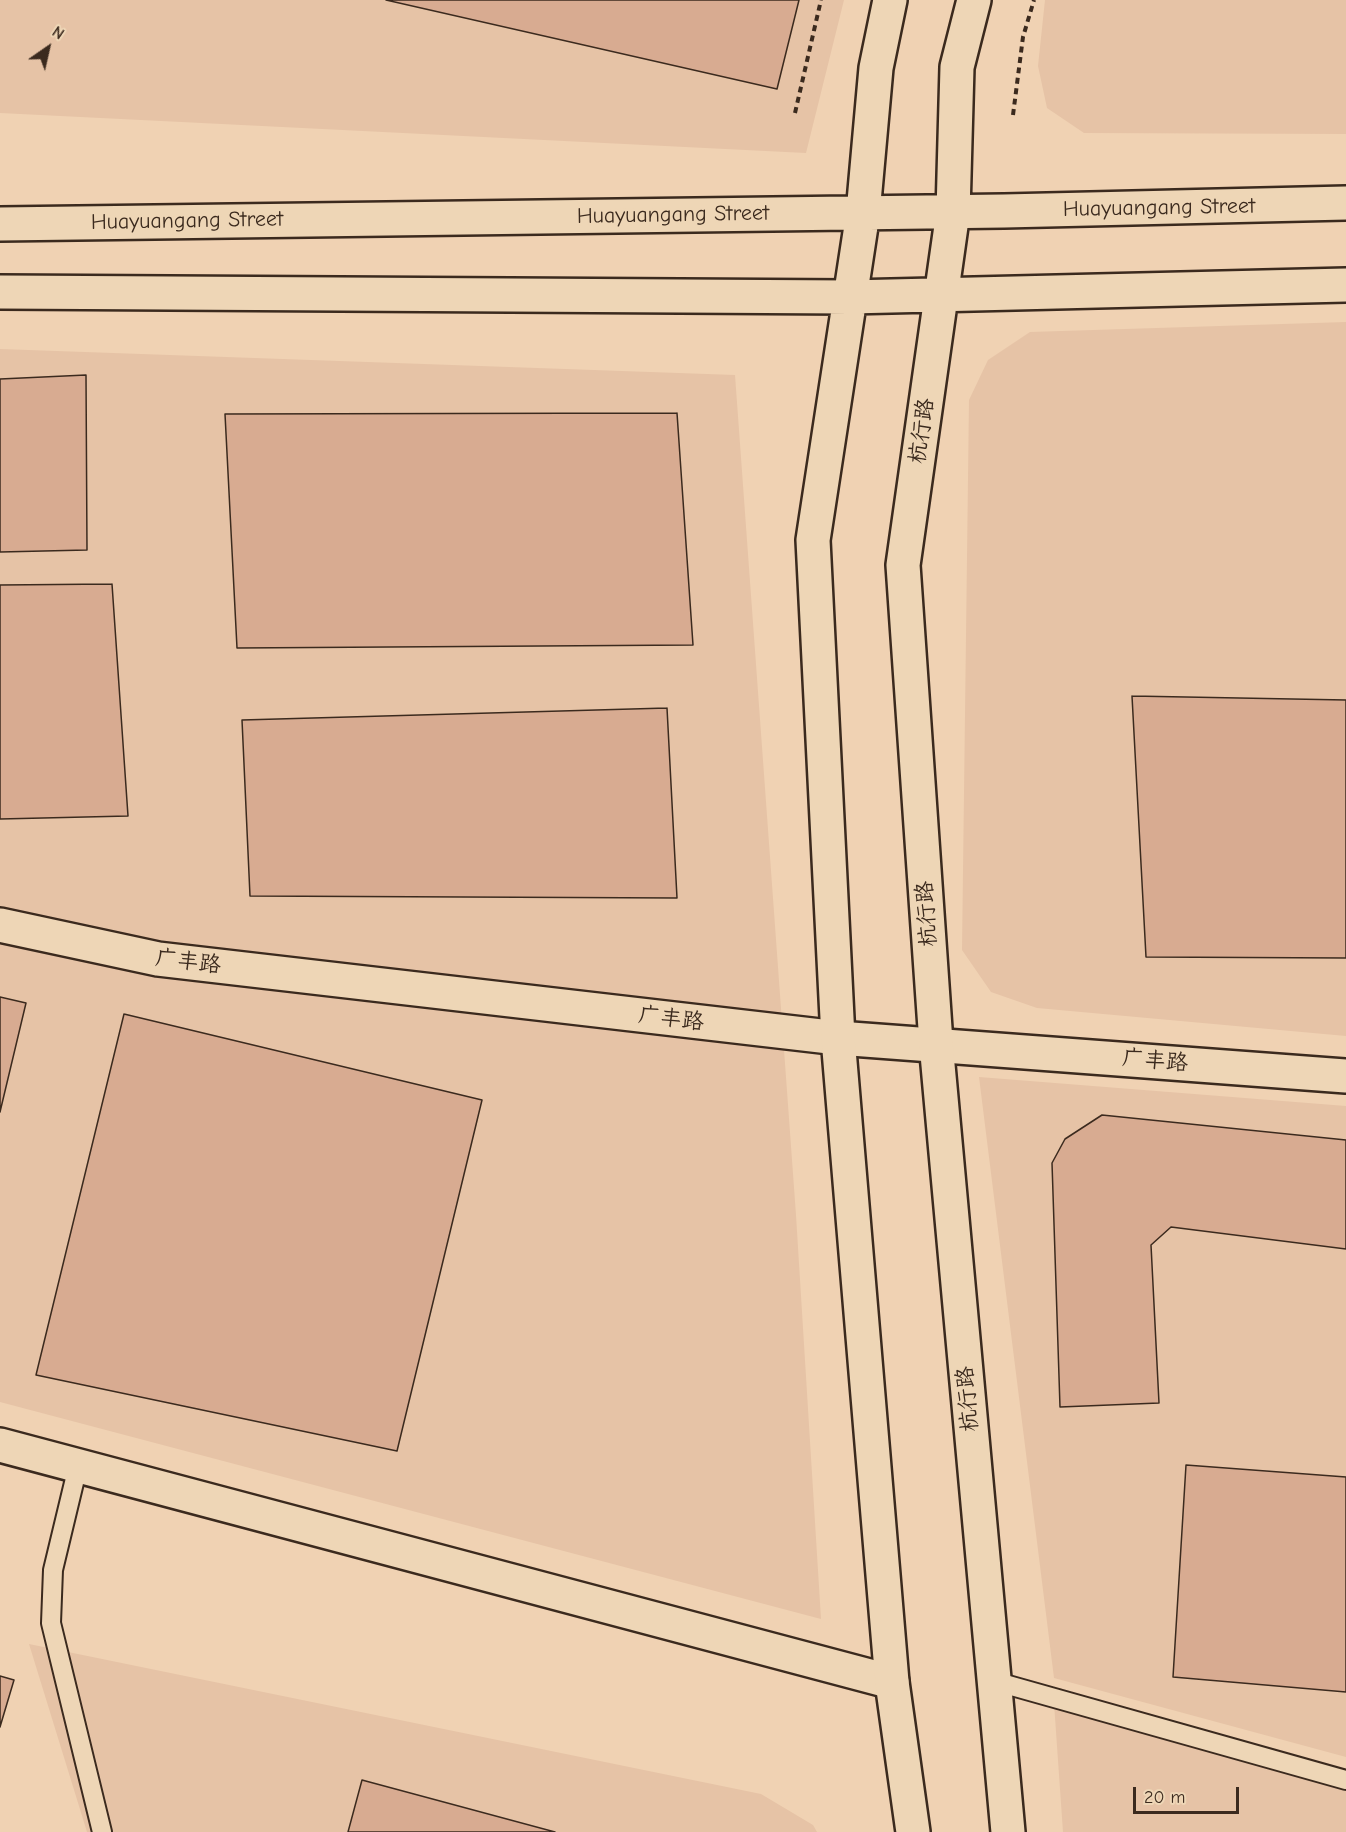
<!DOCTYPE html>
<meta charset="utf-8">
<style>
body{margin:0}
#map{position:relative;width:1346px;height:1832px;overflow:hidden;background:#f0d2b3;font-family:"Comic Neue",sans-serif}
canvas{display:block}
.north{position:absolute;left:18px;top:18px;width:60px;height:60px;-webkit-text-stroke:4px #eed6b6;paint-order:stroke;rotate:34deg;font-size:16px;font-weight:700;line-height:24px;text-align:center;color:#3b2a1e}
.north::after{content:'';display:block;margin:auto;width:21px;height:27px;background:#3b2a1e;clip-path:polygon(50% 0,100% 100%,50% 72%,0 100%)}
.scale{position:absolute;left:1133px;top:1787px;width:106px;height:27px;box-sizing:border-box;border:3px solid #3b2a1e;border-top:0;padding-left:8px;font-size:18px;line-height:21px;white-space:nowrap;color:#3b2a1e;-webkit-text-stroke:4px #eed6b6;paint-order:stroke}
</style>
<div id="map">
<canvas width="1346" height="1832"></canvas>
<div class="north">N</div>
<div class="scale">20 m</div>
</div>
<script>
const context = document.querySelector('canvas').getContext('2d');
context.lineJoin = 'round';
function paint(path, color) { context.fillStyle = color; context.fill(path, 'evenodd'); }
const toPath = rows => new Path2D(rows.map(r => 'M' + r).join(''));
function stroke(path, color, width, dash) { context.strokeStyle = color; context.lineWidth = width; context.lineCap = dash ? 'butt' : 'round'; context.setLineDash(dash || []); context.stroke(path); }
function drawText(font, color, halo, rows, align = 'center') {
  context.font = font + ' "Comic Neue","LXGW WenKai TC",sans-serif'; context.lineWidth = 5; context.setLineDash([]); context.textBaseline = 'middle'; context.strokeStyle = halo; context.fillStyle = color; for (const [text, x, y, turn = 0] of rows) {
    context.save(); context.translate(x, y); context.rotate((+turn || 0) * Math.PI / 180); context.textAlign = isNaN(turn) ? turn : align; if (halo) context.strokeText(text, 0, 0); context.fillText(text, 0, 0); context.restore();
  }
}
paint(toPath([
 [0,0,844,0,806,153,0,113],
 [1045,0,1346,0,1346,134,1084,133,1047,108,1038,66],
 [1346,322,1346,1036,1037,1008,991,992,962,950,969,400,988,360,1030,332],
 [0,349,735,375,796,1215,821,1619,0,1402],
 [979,1077,1346,1106,1346,1757,1054,1678],
 [29,1644,761,1794,813,1825,817,1832,87,1832],
 [1054,1703,1346,1783,1346,1832,1063,1832]
]), '#e6c3a6');
const building = toPath([
 [386,0,799,0,777,89,386,0],
 [86,375,87,550,0,552,0,379,86,375],
 [677,413,693,645,237,648,225,414,677,413],
 [112,584,128,816,0,819,0,585,112,584],
 [1132,696,1346,700,1346,958,1146,957,1132,696],
 [667,708,677,898,250,896,242,720,667,708],
 [0,997,26,1003,0,1112,0,997],
 [124,1014,482,1100,397,1451,36,1375,124,1014],
 [1102,1115,1346,1140,1346,1249,1171,1227,1151,1245,1159,1403,1060,1407,1052,1163,1065,1139,1102,1115],
 [1186,1465,1346,1477,1346,1692,1173,1677,1186,1465],
 [0,1676,14,1680,0,1727,0,1676],
 [362,1780,555,1832,348,1832,362,1780]
]);
paint(building, '#d8ab91');
stroke(building, '#3b2a1e', 1.5);
const lane = toPath([
 [78,1466,53,1570,51,1623,102,1832],
 [994,1681,1346,1780]
]);
const street = toPath([
 [0,925,158,959,838,1038,1346,1076],
 [0,1445,892,1682]
]);
const secondary = toPath([
 [890,0,876,68,863,213,813,540,838,1038,892,1682,913,1832],
 [974,0,957,67,953,212,903,565,936,1043,1008,1832],
 [0,224,1004,211,1346,203],
 [0,292,850,297,1346,285]
]);
stroke(lane, '#3b2a1e', 22);
stroke(street, '#3b2a1e', 38);
stroke(secondary, '#3b2a1e', 38);
stroke(toPath([
 [795,113,821,0],
 [1013,115,1023,37,1034,0]
]), '#3b2a1e', 4, [6, 4.5]);
stroke(lane, '#eed6b6', 18);
stroke(street, '#eed6b6', 33);
stroke(secondary, '#eed6b6', 33);
drawText('22px', '#3b2a1e', '#eed6b6', [
 ["Huayuangang Street",1159,208,-1],
 ["Huayuangang Street",673,215,-1],
 ["Huayuangang Street",187,221,-1],
 ["杭行路",922,431,-82],
 ["杭行路",927,914,-94],
 ["广丰路",188,962,7],
 ["广丰路",671,1019,7],
 ["广丰路",1155,1061,5],
 ["杭行路",968,1399,-95]
]);
</script>
